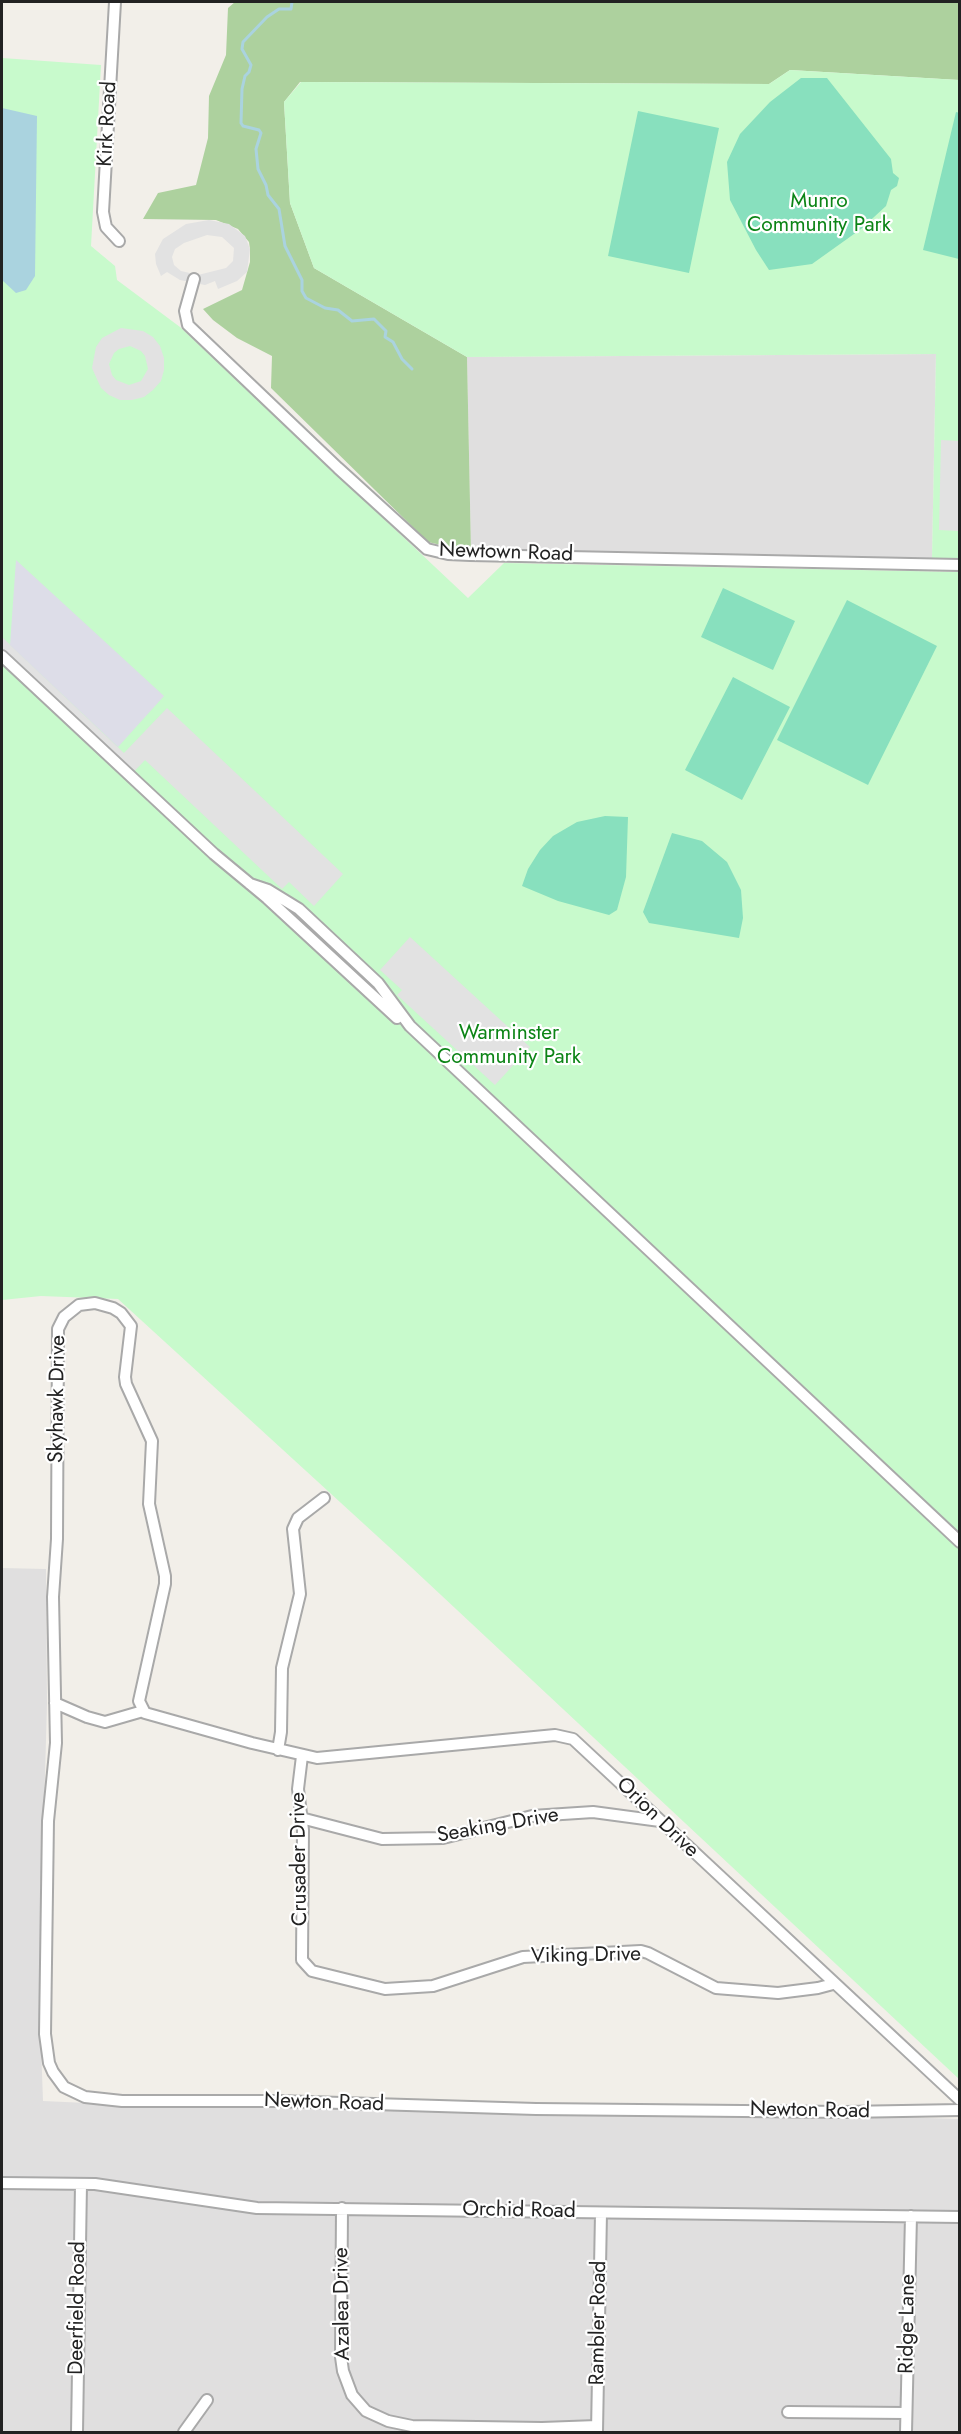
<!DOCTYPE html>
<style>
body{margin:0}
#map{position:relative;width:961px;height:2434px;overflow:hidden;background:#f2efe9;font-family:Jost,sans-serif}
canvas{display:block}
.frame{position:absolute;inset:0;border:3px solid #222;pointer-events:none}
</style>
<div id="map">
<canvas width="961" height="2434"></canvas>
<div class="frame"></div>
</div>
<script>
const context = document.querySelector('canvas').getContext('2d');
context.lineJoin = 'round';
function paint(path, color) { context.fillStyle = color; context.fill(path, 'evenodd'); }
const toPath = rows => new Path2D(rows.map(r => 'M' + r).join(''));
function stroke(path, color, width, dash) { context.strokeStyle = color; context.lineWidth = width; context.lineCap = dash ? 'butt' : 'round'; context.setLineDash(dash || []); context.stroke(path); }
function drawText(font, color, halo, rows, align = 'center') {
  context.font = font + ' Jost,sans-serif'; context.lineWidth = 4.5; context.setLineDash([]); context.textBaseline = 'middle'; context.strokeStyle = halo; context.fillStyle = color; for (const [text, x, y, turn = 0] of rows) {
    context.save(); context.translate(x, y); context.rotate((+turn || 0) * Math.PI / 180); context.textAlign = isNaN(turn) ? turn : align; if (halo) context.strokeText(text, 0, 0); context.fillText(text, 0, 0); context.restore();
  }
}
paint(toPath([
 [936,354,932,558,471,552,467,357],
 [2,1568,46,1569,47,1704,39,1989,43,2101,153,2106,866,2116,959,2119,959,2432,2,2432]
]), '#e0dfdf');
paint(toPath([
 [235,2,959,2,959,80,790,70,769,84,300,82,284,102,290,203,314,268,467,357,471,552,428,542,271,388,272,356,237,338,213,320,203,309,242,290,250,262,250,249,249,242,238,229,216,220,143,219,158,193,196,185,208,138,209,96,226,55,228,8]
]), '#add19e');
paint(toPath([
 [2,58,101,65,91,246,115,266,117,280,180,327,468,598,504,563,959,572,959,2079,411,1567,118,1299,41,1296,2,1300],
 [790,70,959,80,959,558,932,558,936,354,467,357,314,268,290,203,284,102,301,82,769,84]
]), '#c8facc');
paint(toPath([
 [801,78,827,78,891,159,893,173,899,178,897,186,891,190,886,206,861,229,812,264,769,270,756,250,730,200,727,162,740,134,770,102],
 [638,111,719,128,689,273,608,256],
 [956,112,960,113,959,259,923,250],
 [723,588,795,621,773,670,701,637],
 [847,600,937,646,868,785,777,740],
 [733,677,790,707,742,800,685,770],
 [605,816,628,817,626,877,617,910,609,915,558,901,522,886,528,869,540,850,553,836,577,822],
 [672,833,702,841,727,862,741,890,743,918,739,938,649,923,643,912]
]), '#88e0be');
paint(toPath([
 [209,220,229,224,245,236,250,249,247,272,237,281,218,289,215,281,205,285,180,280,167,272,161,276,156,264,155,254,163,239,186,224],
 [207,235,222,237,234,248,233,261,226,268,198,275,181,271,174,265,172,257,175,249,184,243],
 [121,328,143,331,153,337,160,346,164,358,164,370,161,381,153,390,144,397,132,400,120,400,109,395,101,388,92,368,96,347,102,338],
 [130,346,141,351,145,356,148,369,141,381,129,385,116,380,112,375,109,364,114,353,119,349],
 [941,440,959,441,959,531,939,530],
 [2,637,124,753,167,708,343,874,314,906,289,882,282,889,145,760,127,779,2,662],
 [410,937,530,1047,495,1085,397,995,402,990,380,970]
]), '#e2e2e2');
paint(toPath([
 [16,560,164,696,118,747,10,645]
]), '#dddde8');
paint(toPath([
 [2,108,37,116,35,276,26,290,16,293,2,280]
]), '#aad3df');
stroke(toPath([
 [292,2,291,9,279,9,267,17,243,42,242,49,251,65,249,72,245,76,242,89,241,123,243,126,259,130,261,133,256,149,258,169,266,185,268,195,279,209,285,246,302,280,302,291,306,298,325,308,338,310,352,321,374,319,386,331,385,337,393,342,402,359,412,369]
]), '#aad3df', 3);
const street = toPath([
 [115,2,103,212,106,227,119,241],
 [194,279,185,311,188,325,338,468,427,549,448,554,470,555,960,565],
 [2,656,214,854,267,898,397,1018],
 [250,884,268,890,299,909,378,983,410,1026,960,1542],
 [55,1703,87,1717,105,1722,143,1711],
 [278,1750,281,1732,282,1668,300,1594,293,1529,298,1518,324,1498],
 [302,1756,298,1789,303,1830,302,1960,312,1971,385,1989,433,1986,523,1957,641,1951,648,1953,716,1988,778,1993,818,1988,833,1984],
 [301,1818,382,1839,443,1838,532,1816,593,1812,660,1821],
 [960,2100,573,1739,555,1735,317,1758,252,1743,145,1713,139,1701,165,1584,165,1576,149,1504,152,1441,126,1384,125,1377,131,1326,121,1313,113,1308,95,1303,79,1305,64,1317,58,1329,57,1539,53,1597,56,1743,48,1821,45,2034,49,2063,53,2072,64,2087,85,2097,122,2101,277,2101,536,2109,845,2112,960,2110],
 [2,2183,95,2184,257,2208,960,2217],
 [342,2208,341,2357,343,2371,352,2395,366,2411,388,2421,412,2426,542,2428,597,2426],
 [788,2412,906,2413],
 [597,2431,601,2213],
 [77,2432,81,2184],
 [184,2432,207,2400],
 [906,2432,911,2216]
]);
stroke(street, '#a9a9a9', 14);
stroke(street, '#fff', 10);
drawText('21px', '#222', '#fff', [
 ["Kirk Road",108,124,-87],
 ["Newtown Road",506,553,2],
 ["Skyhawk Drive",58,1399,-89],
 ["Orion Drive",657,1818,44],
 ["Seaking Drive",498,1826,-10],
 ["Crusader Drive",300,1859,-91],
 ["Viking Drive",586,1956,-1],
 ["Newton Road",324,2103,2],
 ["Newton Road",810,2111,1],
 ["Orchid Road",519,2211,1],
 ["Azalea Drive",343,2304,-91],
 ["Deerfield Road",78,2308,-89],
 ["Rambler Road",599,2323,-89],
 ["Ridge Lane",908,2324,-89]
]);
drawText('21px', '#0c8416', '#fff', [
 ["Munro",819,202],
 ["Community Park",819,226],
 ["Warminster",509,1034],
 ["Community Park",509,1058]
]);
</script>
